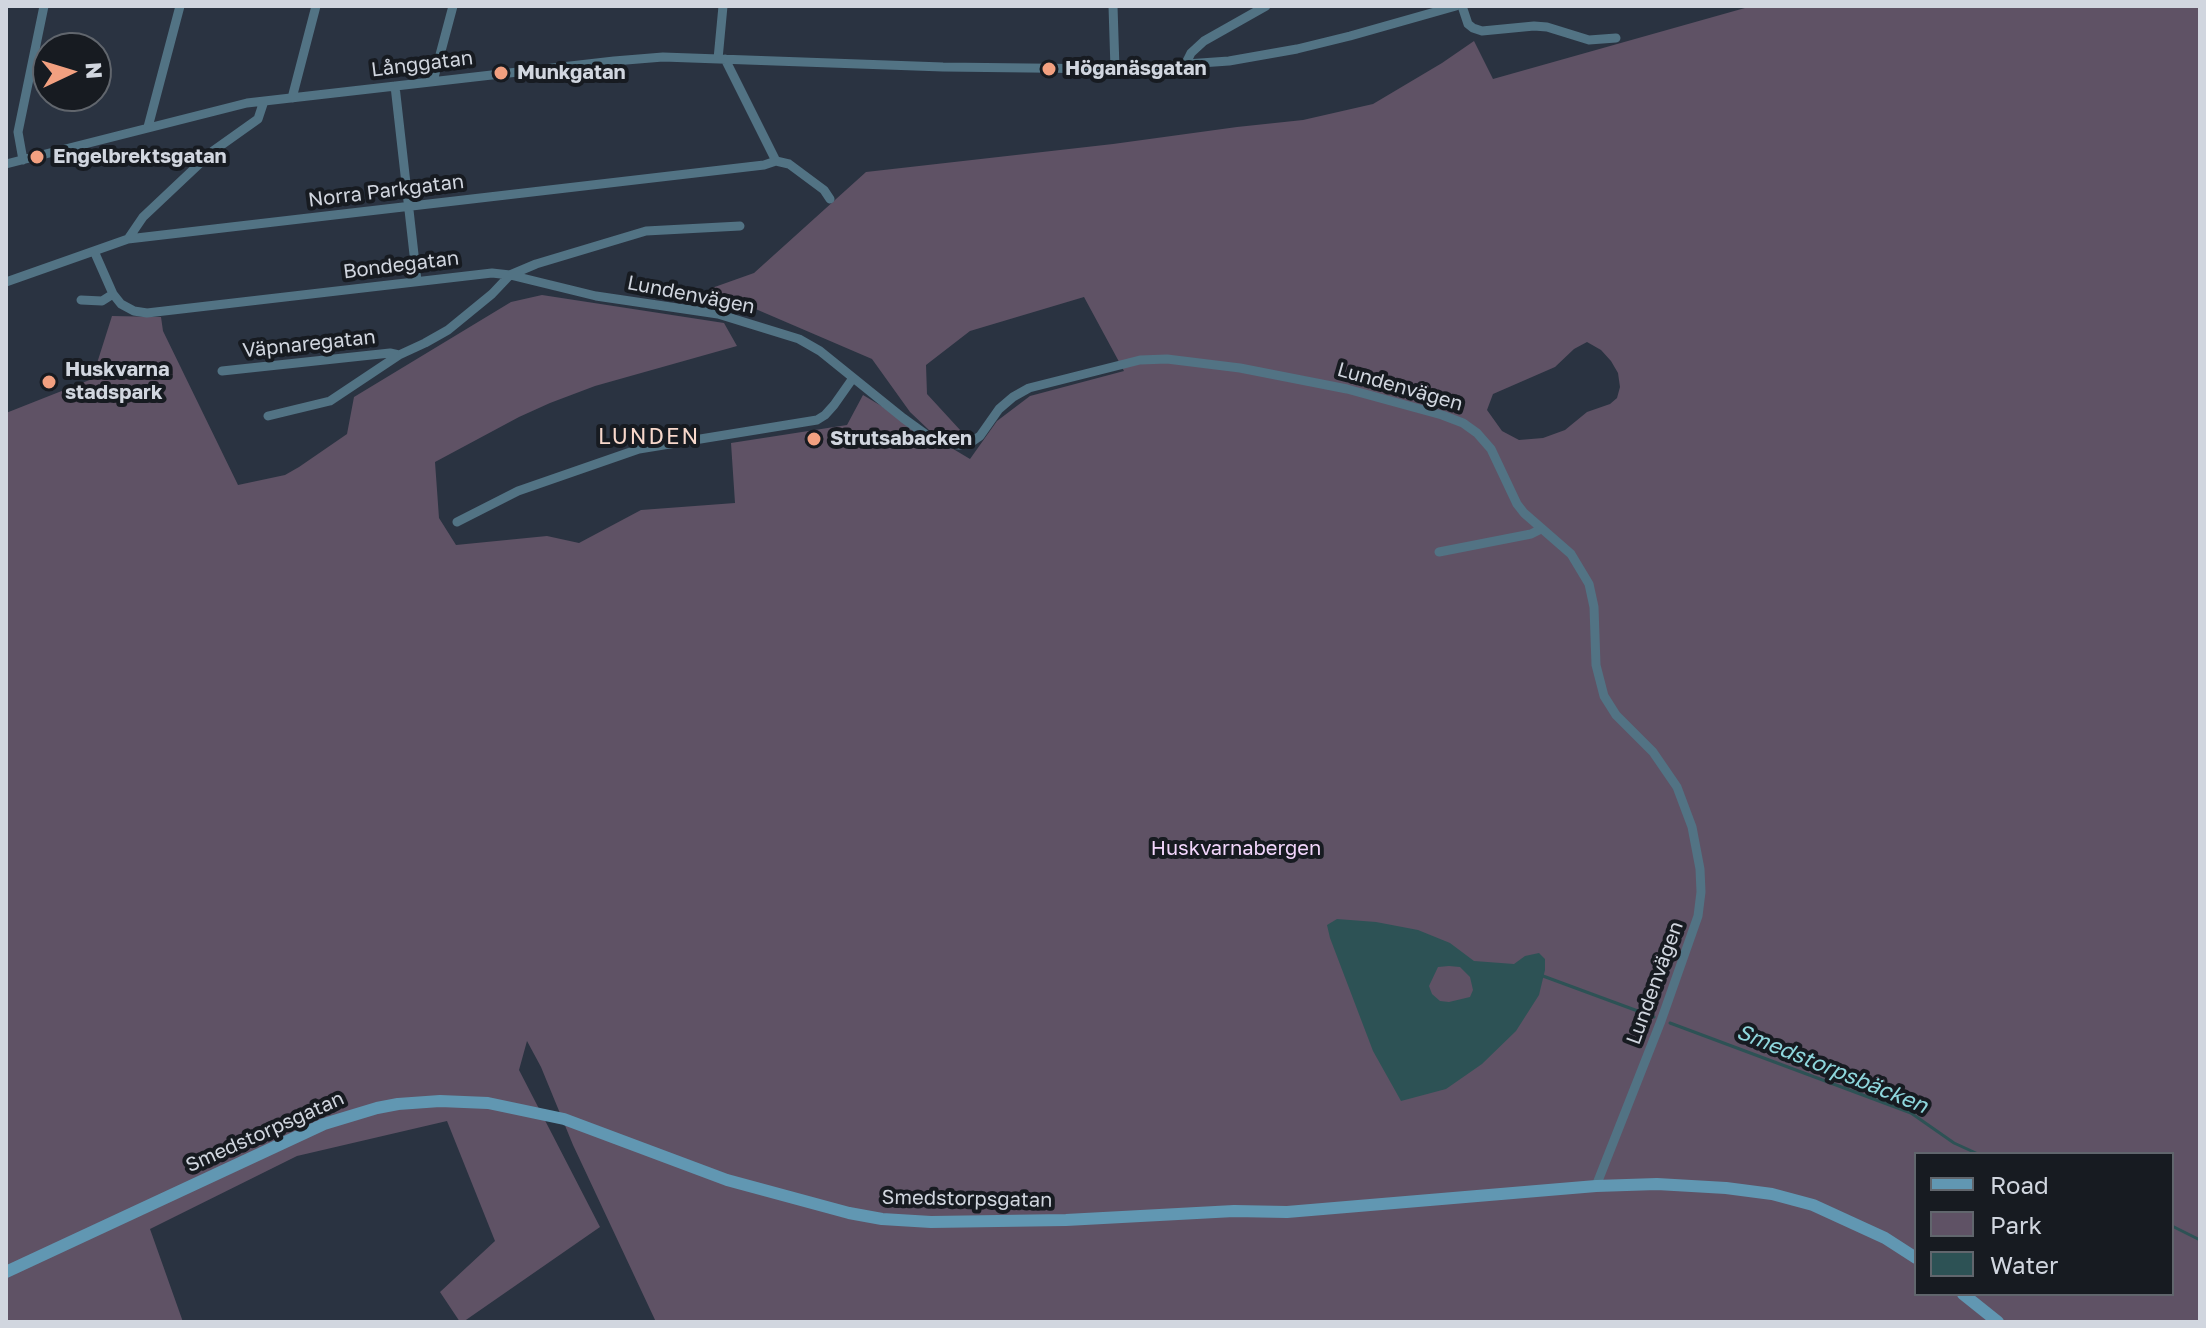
<!DOCTYPE html>
<meta charset="utf-8">
<style>
body{margin:0}
#map{position:relative;width:2206px;height:1328px;overflow:hidden;background:#2a3341;font-family:"Golos Text",sans-serif}
canvas{display:block}
.frame{position:absolute;inset:0;border:8px solid #d1d6df;pointer-events:none}
.legend{position:absolute;left:1914px;top:1152px;width:260px;height:144px;box-sizing:border-box;background:#171b21;border:2px solid #61666d;margin:0;padding:10px 14px;list-style:none;font-size:24px;color:#d1d6df}
.legend li{display:flex;align-items:center;gap:16px;height:40px}
.legend b{width:40px;border:2px solid #61666d}
.north{position:absolute;left:32px;top:32px;width:80px;height:80px;box-sizing:border-box;background:#171b21;border:2px solid #61666d;border-radius:50%;rotate:86deg;font-size:22px;font-weight:700;line-height:32px;text-align:center;color:#d1d6df}
.north::after{content:'';display:block;margin:auto;width:28px;height:36px;background:#f2a080;clip-path:polygon(50% 0,100% 100%,50% 72%,0 100%)}
</style>
<div id="map">
<canvas width="2206" height="1328"></canvas>
<div class="frame"></div>
<ul class="legend">
<li><b style="height:10px;background:#6197b2"></b>Road</li>
<li><b style="height:22px;background:#5f5265"></b>Park</li>
<li><b style="height:22px;background:#2d5255"></b>Water</li>
</ul>
<div class="north">N</div>
</div>
<script>
const context = document.querySelector('canvas').getContext('2d');
context.lineJoin = 'round';
function paint(path, color) { context.fillStyle = color; context.fill(path, 'evenodd'); }
const toPath = rows => new Path2D(rows.map(r => 'M' + r).join(''));
function stroke(path, color, width, dash) { context.strokeStyle = color; context.lineWidth = width; context.lineCap = dash ? 'butt' : 'round'; context.setLineDash(dash || []); context.stroke(path); }
function drawText(font, color, halo, rows, align = 'center') {
  context.font = font + ' "Golos Text",sans-serif'; context.lineWidth = 8; context.setLineDash([]); context.textBaseline = 'middle'; context.strokeStyle = halo; context.fillStyle = color; for (const [text, x, y, turn = 0] of rows) {
    context.save(); context.translate(x, y); context.rotate((+turn || 0) * Math.PI / 180); context.textAlign = isNaN(turn) ? turn : align; if (halo) context.strokeText(text, 0, 0); context.fillText(text, 0, 0); context.restore();
  }
}
paint(toPath([
 [1752,6,2200,6,2200,1322,656,1322,573,1145,541,1067,527,1041,519,1070,600,1227,463,1322,460,1322,440,1292,495,1241,447,1121,297,1156,150,1229,183,1322,6,1322,6,413,92,379,112,316,161,317,163,331,238,485,285,475,299,467,347,434,354,397,511,302,542,295,724,323,737,346,595,386,550,403,519,417,435,462,439,518,456,545,547,536,579,543,641,510,735,503,731,443,847,425,863,395,970,459,997,421,1030,396,1124,371,1084,297,970,331,926,365,927,394,961,431,954,438,944,437,929,430,910,412,872,359,709,289,754,273,866,172,1113,144,1237,127,1303,120,1373,104,1442,63,1474,41,1493,79],
 [1587,342,1601,350,1611,361,1618,373,1620,387,1617,398,1610,404,1587,412,1565,430,1543,438,1519,440,1502,431,1487,410,1493,394,1555,367,1574,349],
 [1916,1154,2172,1154,2172,1294,1916,1294]
]), '#5f5265');
paint(toPath([
 [1337,919,1376,922,1418,930,1450,943,1474,961,1514,964,1525,956,1539,953,1545,959,1545,970,1539,995,1516,1031,1482,1064,1446,1089,1401,1101,1373,1051,1330,938,1327,925],
 [1449,966,1460,967,1470,977,1473,990,1470,997,1449,1002,1440,1001,1432,994,1429,986,1438,967]
]), '#2d5255');
stroke(toPath([
 [1543,976,1654,1017],
 [1670,1023,1911,1113,1954,1143,1978,1154],
 [2172,1226,2200,1240]
]), '#2d5255', 3);
stroke(toPath([
 [1113,6,1115,69],
 [1462,6,1468,24,1473,28,1482,31,1534,26,1547,27,1589,40,1616,38],
 [718,59,723,6],
 [725,59,776,161],
 [1186,63,1191,53,1204,41,1266,6],
 [433,81,453,6],
 [395,86,417,281],
 [292,98,316,6],
 [148,127,180,6],
 [23,160,18,132,44,6],
 [776,161,789,164,824,190,830,199],
 [6,164,247,103,614,61,663,57,943,67,1115,69,1229,61,1297,49,1350,36,1456,6],
 [128,239,143,217,213,151,258,119,264,101],
 [94,251,113,294,121,304,134,311,147,313,492,273,510,275,536,264,646,231,740,226],
 [510,275,596,296,718,314,799,339,820,351,903,418,932,439,942,443,959,445,970,443,980,436,999,409,1013,397,1029,388,1140,360,1167,359,1240,368,1347,389,1442,415,1463,423,1477,433,1491,449,1517,504,1524,513,1571,554,1589,584,1594,607,1596,665,1604,696,1616,715,1653,752,1677,787,1692,827,1700,869,1701,892,1698,916,1661,1021,1596,1186],
 [6,282,128,239,764,165,776,161],
 [81,300,102,301,113,294],
 [222,371,390,353,399,355],
 [268,416,330,401,399,355,425,343,448,330,492,294,510,275],
 [457,522,518,491,639,449,817,420,825,415,834,405,853,378],
 [1439,552,1531,534,1541,529]
]), '#527384', 9);
stroke(toPath([
 [6,1272,324,1124,377,1108,398,1104,440,1101,488,1103,564,1119,727,1180,849,1213,882,1219,931,1222,1066,1220,1234,1211,1287,1212,1596,1186,1657,1184,1726,1188,1772,1194,1813,1205,1885,1238,1916,1258],
 [1963,1294,1998,1322]
]), '#6197b2', 12);
for (const [x, y, r, color] of [
 [1049,69,8,"#f2a080"],
 [501,73,8,"#f2a080"],
 [37,157,8,"#f2a080"],
 [49,382,8,"#f2a080"],
 [814,439,8,"#f2a080"]
]) { const dot = new Path2D(); dot.arc(x, y, r, 0, 2 * Math.PI); context.fillStyle = color; context.fill(dot); stroke(dot, '#171b21', 3); }
drawText('20px', '#d1d6df', '#171b21', [
 ["Långgatan",422,64,-7],
 ["Norra Parkgatan",386,191,-7],
 ["Bondegatan",401,265,-7],
 ["Lundenvägen",691,295,11],
 ["Väpnaregatan",309,344,-6],
 ["Lundenvägen",1400,387,16],
 ["Lundenvägen",1655,983,-70],
 ["Smedstorpsgatan",265,1132,-24],
 ["Smedstorpsgatan",967,1199,1]
]);
drawText('bold 20px', '#d1d6df', '#171b21', [
 ["Höganäsgatan",1065,69],
 ["Munkgatan",517,73],
 ["Engelbrektsgatan",53,157],
 ["Huskvarna",65,370],
 ["stadspark",65,393],
 ["Strutsabacken",830,439]
], 'left');
drawText('20px', '#f2d6fc', '#171b21', [
 ["Huskvarnabergen",1236,849]
]);
context.letterSpacing = '2px';
drawText('22px', '#f8d8cb', '#171b21', [
 ["LUNDEN",649,437]
]);
context.letterSpacing = '0px';
drawText('italic 22px', '#8ed7dd', '#171b21', [
 ["Smedstorpsbäcken",1832,1069,22]
]);
</script>
